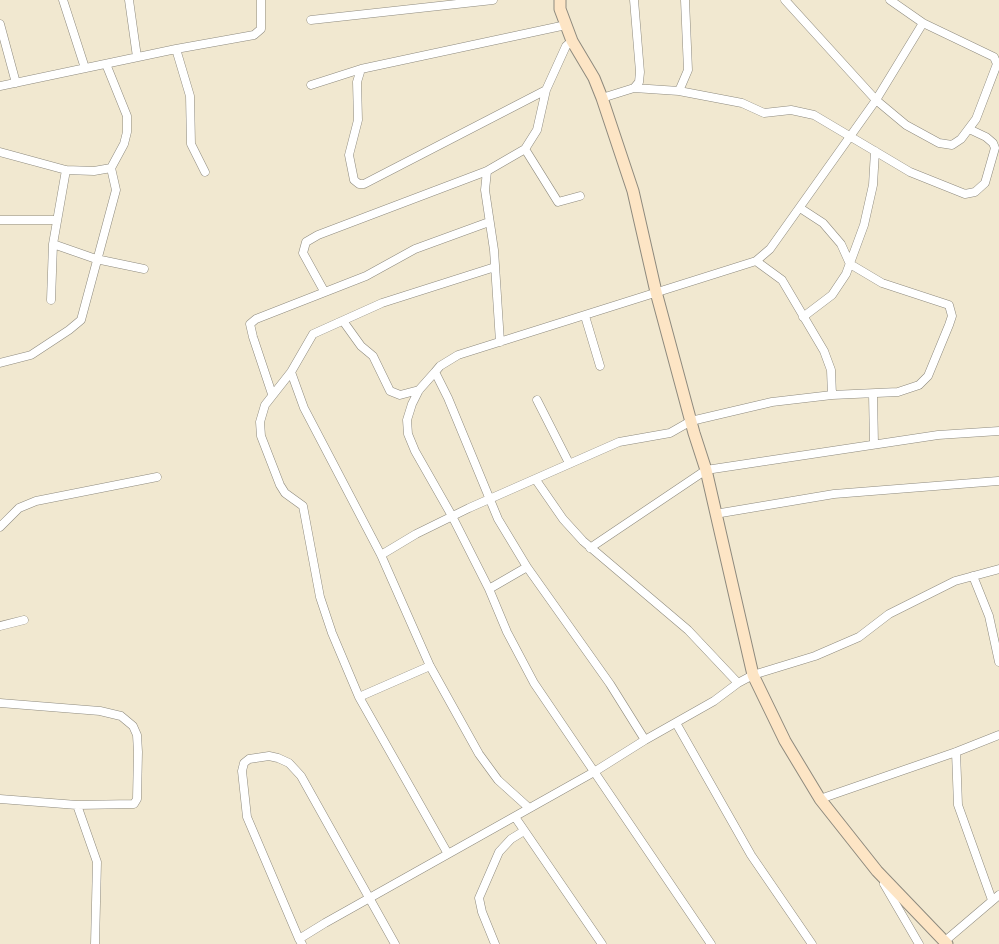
<!DOCTYPE html>
<style>
body{margin:0}
canvas{display:block;background:#f1e8d0}
</style>
<canvas width="999" height="944"></canvas>
<script>
const context = document.querySelector('canvas').getContext('2d');
context.lineJoin = 'round';
const toPath = rows => new Path2D(rows.map(r => 'M' + r).join(''));
function stroke(path, color, width, dash) { context.strokeStyle = color; context.lineWidth = width; context.lineCap = dash ? 'butt' : 'round'; context.setLineDash(dash || []); context.stroke(path); }
const street = toPath([
 [63,0,85,68],
 [129,0,137,57],
 [785,0,876,100,906,125,939,143,952,145,961,139,976,119,997,64,994,57,923,23,890,0],
 [311,20,493,0],
 [0,24,16,83],
 [176,49,190,96,191,144,205,172],
 [311,85,361,69],
 [0,86,176,49,254,35,261,29,261,0],
 [634,88,679,91,742,103,764,113,791,110,814,115,910,172,965,194,975,192,985,183,995,148,993,143,986,137,969,129],
 [546,90,364,184,359,184,354,180,349,155,358,120,357,82,361,69,566,25],
 [679,91,688,70,685,0],
 [602,98,634,88,639,82,640,72,634,0],
 [525,149,558,202,580,196],
 [0,152,66,170,94,171,111,168,124,144,127,132,127,116,106,64],
 [66,170,53,244,96,259,144,269],
 [487,171,485,190,494,250,500,342],
 [0,220,56,220],
 [756,261,782,280,824,351,831,370,832,395],
 [324,291,303,253,306,242,318,235,487,171,525,149,537,130,546,90,566,46,572,41],
 [51,300,53,244],
 [585,316,600,366],
 [803,317,832,295,846,274,864,225,873,185,875,151],
 [343,321,361,346,373,356,390,391,400,395,419,390],
 [0,363,31,355,69,330,81,320,116,190,111,168],
 [291,372,304,408,381,555,430,666,479,754,498,780,529,808],
 [435,372,419,390,412,404,407,420,408,434,415,451,452,516,489,589,507,632,534,683,711,944],
 [272,394,253,337,250,324,256,319,366,276,415,249,489,222],
 [873,394,874,444],
 [537,400,569,463],
 [536,480,563,519,583,541,688,630,738,683],
 [715,514,834,494,998,481],
 [0,527,19,508,36,501,157,477],
 [590,548,706,470,938,435,999,431],
 [381,555,416,534,469,508,619,442,670,433,691,421,772,402,832,395,898,392,919,385,928,376,949,325,952,316,949,305,882,283,850,264,841,244,823,223,800,208],
 [973,576,989,616,999,662],
 [489,589,527,567],
 [0,626,24,620],
 [430,666,359,697,448,854],
 [359,697,332,633,320,597,303,506,285,493,280,485,261,436,260,422,265,405,291,372,313,334,382,303,495,267],
 [0,703,100,711,121,716,133,726,137,735,138,752,137,799,134,804,77,805,0,799],
 [676,723,751,855,812,944],
 [645,740,610,684,527,567,498,519,448,398,435,372,440,366,458,355,756,261,770,249,876,100,923,23],
 [956,752,958,805,992,900],
 [820,799,956,752,999,735],
 [77,805,97,862,95,944],
 [515,817,602,944],
 [884,884,919,944],
 [299,939,247,817,242,771,244,763,249,759,269,756,278,758,289,763,301,776,395,944],
 [945,941,999,895],
 [302,944,299,939,325,923,594,772,645,740,714,701,738,683,753,675,815,656,859,637,889,614,955,581,999,569],
 [495,944,482,912,479,898,499,852,511,839,524,831]
]);
const secondary = toPath([
 [560,0,560,9,572,41,594,78,602,98,633,191,656,292,694,433,706,470,753,675,785,741,820,799,877,871,947,944]
]);
stroke(street, '#8e8a7e', 9);
stroke(secondary, '#8e8a7e', 13);
stroke(street, '#fff', 8);
stroke(secondary, '#fde5c5', 11);
</script>
